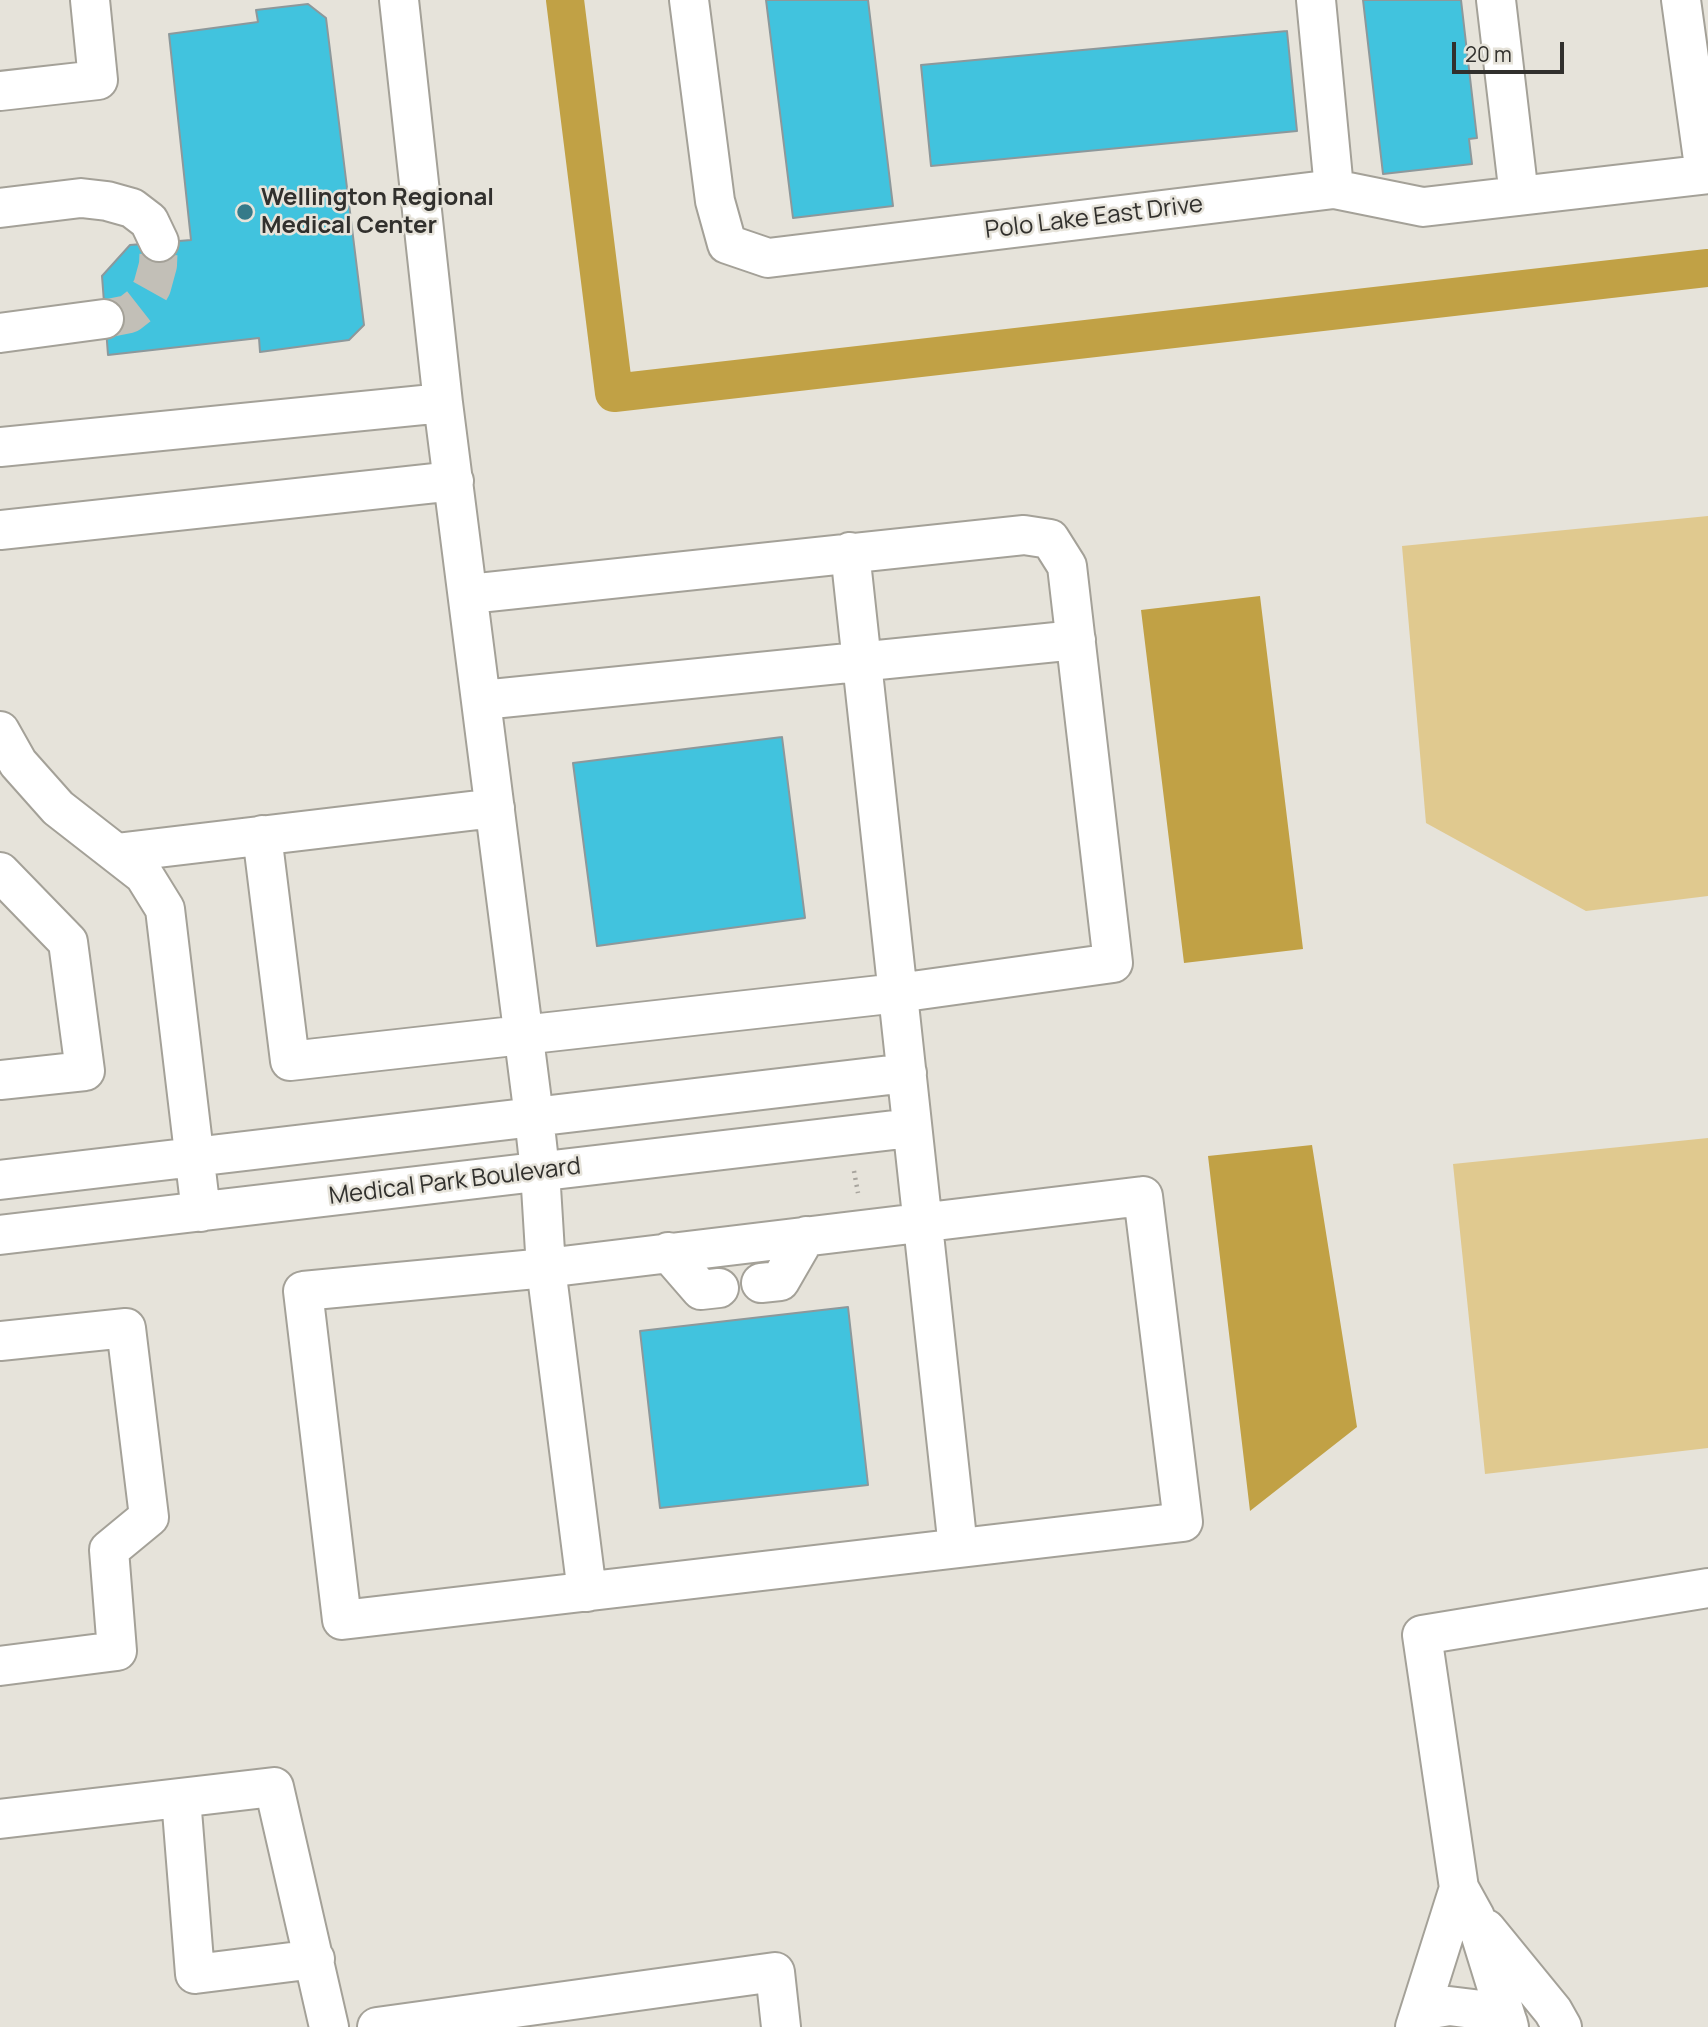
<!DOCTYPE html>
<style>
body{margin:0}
#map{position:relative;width:1708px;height:2027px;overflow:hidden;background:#e6e3da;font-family:Manrope,sans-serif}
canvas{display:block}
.scale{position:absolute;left:1452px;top:42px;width:112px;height:32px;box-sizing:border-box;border:4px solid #31302d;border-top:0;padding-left:9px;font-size:21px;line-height:24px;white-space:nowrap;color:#31302d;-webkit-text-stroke:5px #e6e3da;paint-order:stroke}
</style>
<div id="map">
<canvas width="1708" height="2027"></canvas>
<div class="scale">20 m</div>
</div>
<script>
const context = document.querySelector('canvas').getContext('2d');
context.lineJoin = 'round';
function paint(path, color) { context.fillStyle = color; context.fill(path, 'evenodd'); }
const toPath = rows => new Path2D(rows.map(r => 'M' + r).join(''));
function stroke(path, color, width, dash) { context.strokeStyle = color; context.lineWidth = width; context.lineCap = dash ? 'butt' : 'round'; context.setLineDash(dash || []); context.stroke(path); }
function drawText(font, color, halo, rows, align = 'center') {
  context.font = font + ' Manrope,sans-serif'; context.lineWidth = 5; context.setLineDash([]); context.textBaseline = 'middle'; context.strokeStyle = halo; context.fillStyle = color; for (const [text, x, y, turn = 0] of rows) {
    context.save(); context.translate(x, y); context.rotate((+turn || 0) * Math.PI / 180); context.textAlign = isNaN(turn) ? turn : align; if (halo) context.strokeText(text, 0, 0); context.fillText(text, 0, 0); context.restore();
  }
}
paint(toPath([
 [1708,516,1708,896,1586,911,1426,823,1402,546],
 [1708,1138,1708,1448,1485,1474,1453,1164]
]), '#e0c98f');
paint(toPath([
 [1260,596,1303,949,1184,963,1141,610],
 [1312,1145,1357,1427,1250,1511,1208,1156]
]), '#c1a145');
stroke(toPath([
 [565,0,614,393,1708,268]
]), '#c1a145', 38);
const building = toPath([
 [766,0,868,0,893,206,793,218,766,0],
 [1363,0,1461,0,1477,138,1469,139,1472,164,1383,174,1363,0],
 [308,4,326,18,364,325,349,340,260,352,259,338,108,355,102,276,130,245,191,240,169,34,258,22,256,10,308,4],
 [1287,31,1297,131,931,166,921,65,1287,31],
 [782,737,805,918,597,946,573,763,782,737],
 [848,1307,868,1485,660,1508,640,1331,848,1307]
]);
paint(building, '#41c3de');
stroke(building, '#8d989b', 2);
stroke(toPath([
 [104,319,129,314,143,303,152,287,158,265,159,242]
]), '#c2bfb7', 38, [38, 19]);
const minor = toPath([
 [689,0,715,201,727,244,768,258,1334,189,1423,207,1708,174],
 [1316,0,1334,189],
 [1496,0,1519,196],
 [1681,0,1705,174],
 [0,91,98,80,90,0],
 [0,208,81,198,107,201,132,208,149,221,159,242],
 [0,333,104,319],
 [443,403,534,1117,540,1171,546,1268,587,1592],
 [0,447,443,403,399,0],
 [0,530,454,481],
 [850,552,958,1548],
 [482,700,1076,640],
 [0,731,18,763,58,808,144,875,165,909,201,1212],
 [262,835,290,1061,898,993,1113,963,1067,566,1050,539,1024,535,469,594],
 [116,853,495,808],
 [0,872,68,942,85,1071,0,1080],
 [0,1180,907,1073],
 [1143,1196,1183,1522,342,1620,303,1291,546,1268,1143,1196],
 [0,1235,911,1128],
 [668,1252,701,1290,719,1288],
 [761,1283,780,1281,806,1236],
 [0,1341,126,1328,149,1517,109,1550,117,1651,0,1666],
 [181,1798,195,1974,315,1959],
 [0,1819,274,1787,329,2027],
 [1486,1929,1553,2011,1562,2027],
 [1420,2011,1449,2006,1482,2010,1508,2023],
 [377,2027,775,1972,781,2027],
 [1415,2027,1459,1888],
 [1509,2027,1475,1917,1459,1888,1422,1635,1708,1588]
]);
stroke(minor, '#a4a198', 42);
stroke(toPath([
 [854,1171,858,1193]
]), '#a7a49d', 4.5, [2, 5]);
stroke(minor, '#fff', 38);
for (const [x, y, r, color] of [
 [245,212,9,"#357a89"]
]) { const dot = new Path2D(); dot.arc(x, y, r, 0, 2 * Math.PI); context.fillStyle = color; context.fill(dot); stroke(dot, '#e6e3da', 2.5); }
drawText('bold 24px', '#31302d', '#e6e3da', [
 ["Wellington Regional",261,198],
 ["Medical Center",261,226]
], 'left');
drawText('24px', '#31302d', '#e6e3da', [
 ["Polo Lake East Drive",1094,218,-7],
 ["Medical Park Boulevard",455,1182,-7]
]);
</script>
